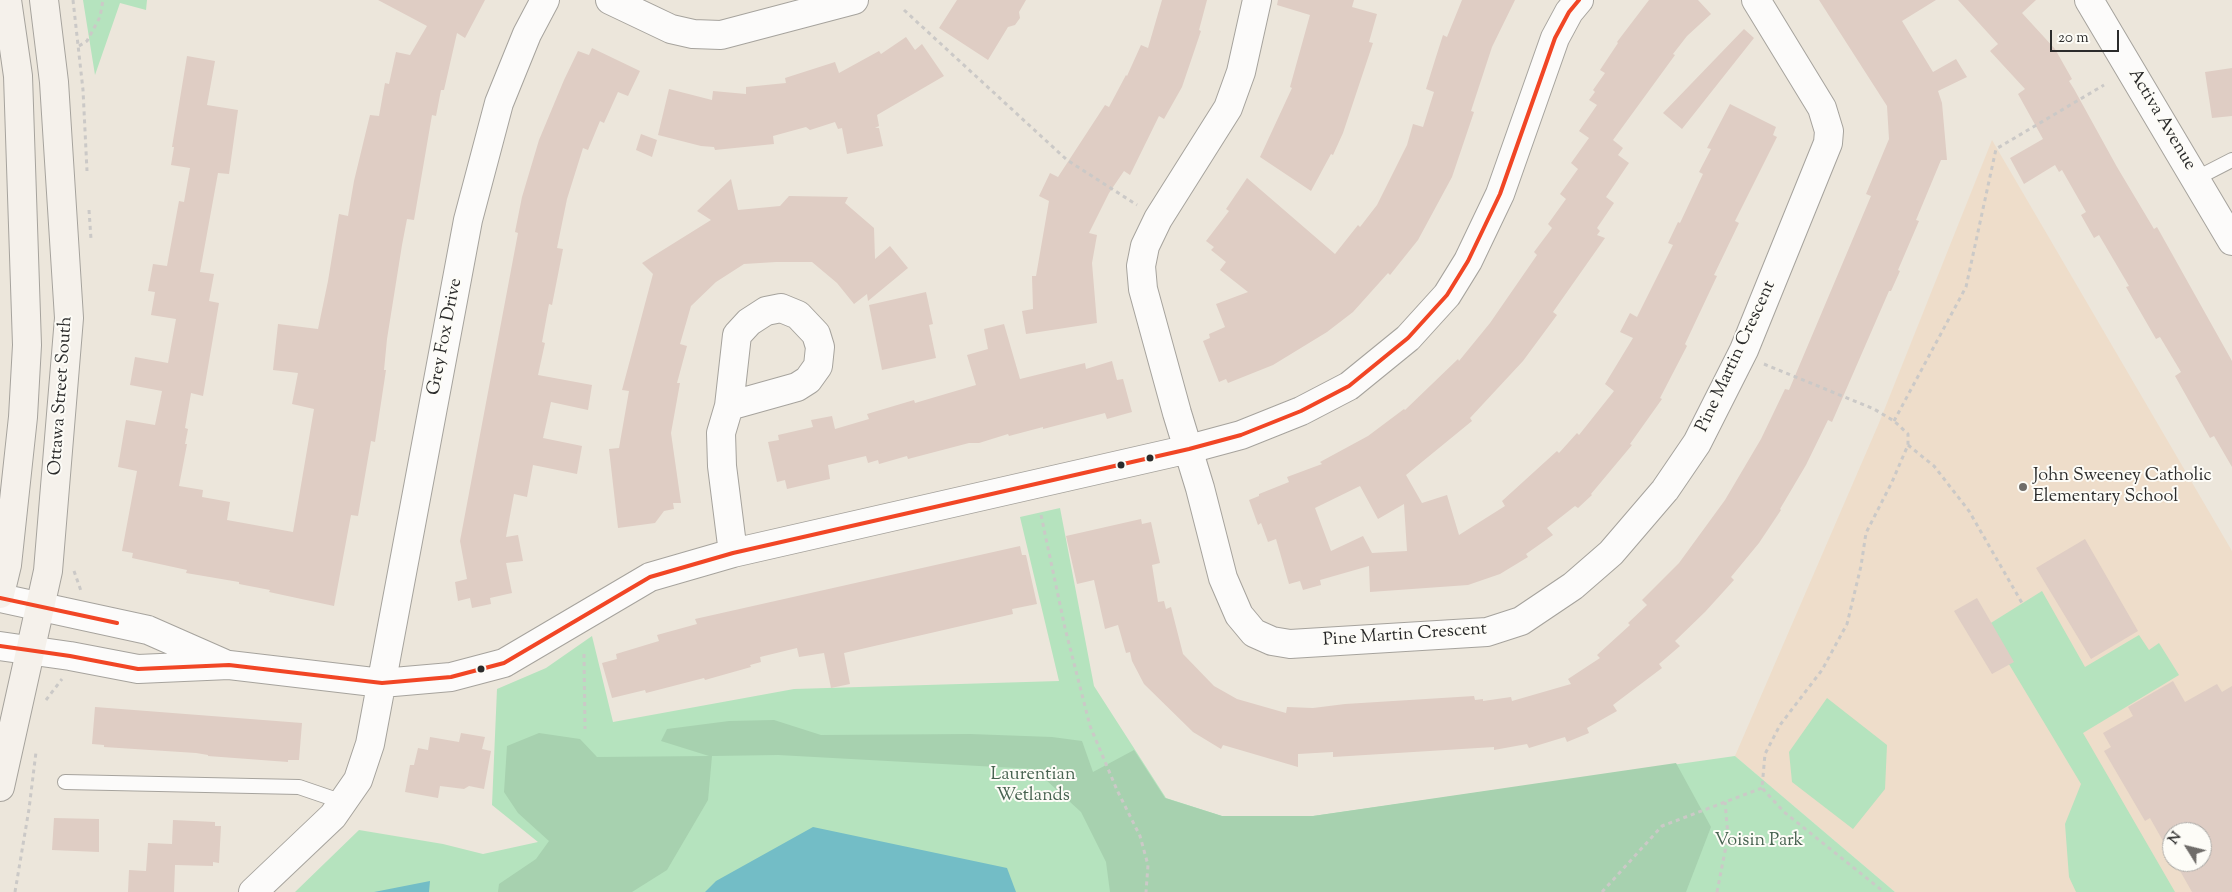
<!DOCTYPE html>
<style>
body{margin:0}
#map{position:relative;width:2232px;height:892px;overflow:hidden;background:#ece6db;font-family:"Sorts Mill Goudy",serif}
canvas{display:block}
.north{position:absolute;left:2162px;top:822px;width:50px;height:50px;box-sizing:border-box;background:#fdfcf7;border:1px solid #a9a8a5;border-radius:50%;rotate:306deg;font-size:14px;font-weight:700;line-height:20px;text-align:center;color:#2b2b2b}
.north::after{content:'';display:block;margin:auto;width:18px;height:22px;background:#6f6c69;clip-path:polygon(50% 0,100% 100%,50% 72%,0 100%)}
.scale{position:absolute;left:2050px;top:30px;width:69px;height:22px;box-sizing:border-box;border:2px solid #2b2b2b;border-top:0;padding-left:6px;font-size:15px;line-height:18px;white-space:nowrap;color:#2b2b2b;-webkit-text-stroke:4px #fdfcf7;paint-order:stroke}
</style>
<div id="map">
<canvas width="2232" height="892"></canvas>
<div class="north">N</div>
<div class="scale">20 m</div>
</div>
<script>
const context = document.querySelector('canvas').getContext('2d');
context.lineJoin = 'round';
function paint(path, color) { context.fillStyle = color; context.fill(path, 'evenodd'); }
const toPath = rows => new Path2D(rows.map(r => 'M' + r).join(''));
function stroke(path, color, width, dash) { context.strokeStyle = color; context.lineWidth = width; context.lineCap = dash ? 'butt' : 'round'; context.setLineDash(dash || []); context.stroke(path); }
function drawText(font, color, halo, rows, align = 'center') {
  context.font = font + ' "Sorts Mill Goudy",serif'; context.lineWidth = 4; context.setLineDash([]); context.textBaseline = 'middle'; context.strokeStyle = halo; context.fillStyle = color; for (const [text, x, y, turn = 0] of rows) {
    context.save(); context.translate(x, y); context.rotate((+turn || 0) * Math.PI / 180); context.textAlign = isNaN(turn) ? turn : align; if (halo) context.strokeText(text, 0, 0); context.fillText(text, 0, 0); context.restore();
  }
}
paint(toPath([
 [1992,140,2232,551,2232,892,1895,892,1735,756,1879,423],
 [2172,832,2202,832,2202,862,2172,862]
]), '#eeddca');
paint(toPath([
 [83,0,147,0,146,10,120,3,95,75],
 [1060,508,1094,686,1166,798,1222,816,1313,816,1735,756,1895,892,295,892,359,830,443,844,483,854,538,842,492,805,497,689,546,668,592,636,613,722,794,689,1059,681,1020,517],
 [2042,591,2085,667,2139,635,2149,650,2159,643,2179,675,2083,733,2175,892,2076,892,2069,877,2065,824,2081,784,1986,626],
 [1827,698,1887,745,1885,789,1853,829,1792,782,1789,752]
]), '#b5e3be');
paint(toPath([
 [774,720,821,735,970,734,1052,737,1082,741,1093,772,1134,750,1165,798,1222,816,1313,816,1676,763,1711,827,1686,892,1110,892,1106,862,1081,812,1034,769,778,755,712,756,708,800,667,870,632,892,498,892,499,884,536,859,549,841,518,813,504,792,507,746,539,733,580,739,597,757,709,756,661,741,667,729,729,721]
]), '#a7d1af');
paint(toPath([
 [813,827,1007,868,1016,892,705,892,716,881],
 [430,881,429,892,374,892]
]), '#73bdc6');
paint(toPath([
 [378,0,485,0,465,38,457,33,444,90,441,90,436,116,432,115,414,220,407,219,402,245,387,339,384,370,386,370,375,442,371,441,358,516,351,515,334,606,269,592,270,590,239,584,239,582,186,573,187,570,132,558,133,553,122,551,137,471,118,467,126,420,155,425,162,391,130,385,135,357,168,363,176,319,151,315,155,292,148,291,153,264,167,266,179,201,184,202,190,168,171,165,174,147,172,147,187,56,215,61,207,105,238,110,229,174,218,173,200,272,214,274,209,301,219,303,203,396,191,393,185,428,188,429,185,444,187,444,179,486,203,490,202,497,230,502,227,520,293,532,314,409,292,404,298,373,273,370,278,324,318,329,328,281,339,214,348,216,354,181,370,115,379,116,385,83,389,84,396,52,410,55,427,26],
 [957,0,1026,0,1019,12,1020,18,1015,25,1008,27,988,60,939,28],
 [1162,0,1207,0,1199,30,1201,31,1182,87,1164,119,1159,116,1130,175,1124,171,1109,193,1089,233,1097,235,1092,263,1097,323,1026,334,1022,311,1033,309,1032,276,1036,276,1049,201,1039,196,1050,173,1058,177,1105,105,1109,107,1126,75,1127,76,1141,45,1148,48],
 [1278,0,1354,0,1352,7,1377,14,1369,42,1373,43,1343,133,1333,155,1331,154,1311,191,1260,157,1292,88,1290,87,1310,15,1277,5],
 [1462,0,1515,0,1492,47,1471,111,1474,112,1452,177,1418,240,1390,275,1388,273,1353,312,1327,332,1273,365,1228,383,1226,379,1219,382,1203,341,1210,338,1209,334,1225,327,1216,304,1248,292,1220,270,1226,262,1211,250,1214,247,1206,241,1229,211,1226,209,1247,178,1335,254,1358,225,1360,227,1377,205,1407,145,1413,124,1423,127,1434,92,1426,89,1435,60,1443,35,1447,37],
 [1649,0,1698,0,1711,14,1687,36,1673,54,1675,55,1613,140,1623,148,1618,155,1629,163,1606,197,1614,203,1597,228,1600,231,1597,235,1605,238,1553,312,1557,315,1523,361,1470,418,1472,421,1406,475,1422,503,1447,495,1459,535,1505,506,1502,501,1557,451,1559,453,1577,433,1579,435,1614,391,1605,384,1633,338,1620,332,1630,313,1637,317,1673,245,1668,243,1678,222,1680,223,1703,174,1699,172,1711,149,1707,148,1730,104,1776,127,1773,135,1777,137,1735,221,1739,223,1714,275,1717,276,1685,344,1687,346,1660,398,1662,399,1630,444,1632,445,1591,494,1592,495,1578,508,1575,506,1547,528,1553,535,1526,554,1528,557,1500,574,1468,585,1370,592,1369,566,1320,580,1321,585,1303,590,1300,581,1289,584,1276,539,1268,542,1261,523,1258,525,1249,500,1259,496,1259,494,1289,482,1287,477,1322,464,1320,462,1368,436,1404,409,1405,410,1458,359,1459,361,1490,323,1537,255,1534,252,1552,228,1548,224,1566,199,1560,194,1578,169,1571,163,1589,138,1579,131,1597,105,1589,100,1595,92,1593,90,1605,73,1600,70,1618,43,1617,42],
 [1360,486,1378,519,1404,504,1407,551,1372,553,1363,536,1331,551,1315,508],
 [1819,0,1936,0,1902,21,1933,72,1956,59,1967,77,1938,91,1942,103,1947,160,1941,160,1916,220,1919,221,1898,270,1900,271,1891,291,1889,291,1832,422,1828,420,1806,465,1780,509,1781,510,1759,543,1731,577,1734,580,1705,612,1675,641,1680,646,1659,664,1662,668,1613,705,1617,711,1587,728,1589,733,1567,742,1565,737,1529,748,1527,744,1494,750,1494,747,1333,757,1333,752,1298,754,1298,767,1223,745,1221,749,1193,732,1144,684,1132,661,1130,652,1126,653,1118,625,1105,629,1094,580,1077,584,1066,536,1141,519,1142,524,1151,522,1160,563,1152,565,1158,602,1164,601,1166,609,1171,607,1183,654,1214,686,1237,699,1286,713,1287,707,1313,708,1345,704,1474,696,1475,700,1483,699,1483,701,1511,697,1512,701,1571,684,1568,679,1600,658,1597,655,1630,625,1628,623,1647,605,1642,600,1679,563,1725,500,1761,439,1785,389,1789,390,1871,196,1866,194,1889,139,1887,106],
 [1958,0,2036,0,2022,13,2055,49,2072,79,2069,81,2074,89,2117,167,2154,229,2157,227,2232,361,2232,467,2214,436,2210,438,2175,376,2181,372,2160,337,2156,339,2126,287,2129,286,2099,235,2094,238,2081,215,2086,212,2062,170,2059,172,2055,165,2024,184,2010,158,2043,139,2018,94,2025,89,1990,51,1998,44],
 [1744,29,1754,38,1682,129,1663,113],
 [906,37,915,50,922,44,944,76,877,115,879,126,875,128,879,128,883,146,847,154,842,128,838,129,835,122,810,130,806,127,773,136,774,144,715,150,714,147,701,146,658,135,669,89,712,100,713,91,746,94,746,87,786,83,785,78,835,62,839,73,879,51,881,54],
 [592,48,640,71,628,96,618,92,604,123,600,121,588,150,583,148,567,199,557,248,563,249,552,305,549,304,542,342,545,343,538,375,592,385,588,410,551,402,543,438,582,446,577,474,533,465,527,497,514,494,506,537,518,535,523,561,506,563,512,593,490,598,491,604,472,608,470,598,458,601,455,582,467,579,460,541,518,233,515,232,522,197,539,140,564,80,578,51,589,55],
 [2232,68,2232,116,2212,118,2205,72],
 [641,134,657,140,652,157,636,150],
 [731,179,738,210,780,206,789,196,848,197,845,203,874,228,875,259,890,246,908,268,868,301,867,294,854,304,837,283,812,262,776,262,744,264,716,282,691,306,680,344,687,346,677,383,680,383,671,433,681,503,673,503,674,509,664,511,655,523,618,528,609,449,619,448,629,391,622,390,653,274,642,263,711,220,697,211],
 [926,292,933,324,929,325,936,358,882,370,869,305],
 [1004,324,1020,379,1085,363,1086,369,1112,361,1117,380,1123,379,1132,412,1107,419,1105,413,1043,429,1043,427,1009,436,1008,434,979,443,969,443,908,459,907,456,879,464,878,460,868,463,866,456,828,465,830,479,787,489,785,480,777,482,768,442,779,440,778,435,813,427,811,420,832,416,835,429,869,419,867,414,914,400,915,403,976,385,967,355,988,349,984,329],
 [2085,539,2138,631,2091,659,2036,568],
 [1020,546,1022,555,1026,555,1037,604,1012,609,1013,614,844,653,850,684,831,688,824,653,799,657,797,648,760,657,761,662,750,665,751,667,705,680,704,678,646,693,645,690,612,698,602,663,617,659,616,654,659,641,657,635,697,624,695,619],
 [1977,598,2014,662,1992,674,1954,611],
 [2173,681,2185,702,2217,684,2222,692,2232,686,2232,892,2192,892,2175,862,2202,862,2202,832,2172,832,2172,857,2150,818,2145,821,2104,751,2111,747,2103,733,2133,716,2128,707],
 [95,707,302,723,299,760,288,760,288,762,208,756,208,755,196,753,104,747,104,745,92,744],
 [461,733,485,737,482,749,491,751,484,789,469,786,464,789,440,786,438,798,405,792,410,765,414,765,418,748,428,750,430,737,459,742],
 [54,818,99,819,99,852,52,850],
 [173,820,215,822,215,826,221,826,219,863,213,862,213,866,175,865,174,892,128,892,129,870,146,871,148,843,172,844]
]), '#dfcdc4');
const lane = toPath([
 [2195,179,2232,160],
 [65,782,299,787,343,802]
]);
const street = toPath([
 [610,0,671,29,693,34,721,35,854,0],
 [1257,0,1241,72,1228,108,1158,219,1145,246,1141,266,1143,289,1177,413,1200,488,1223,578,1239,615,1254,633,1272,641,1290,644,1487,632,1521,621,1573,586,1611,553,1665,490,1697,443,1744,350,1828,143,1829,131,1822,108,1756,0],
 [2089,0,2232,241],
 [729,406,797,387,808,380,818,366,820,347,816,334,798,315,781,308,766,311,749,322,737,335,729,406,721,433,722,466,733,553],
 [0,598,148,630,223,663],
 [0,646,70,656,138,669,229,665,382,683,451,677,504,663,650,577,733,553,1189,449,1241,435,1301,411,1349,386,1408,338,1447,295,1468,261,1500,194,1555,38,1569,12,1579,0],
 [253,892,333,816,358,780,370,744,468,220,499,103,527,34,545,0]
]);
const secondary = toPath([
 [0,594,7,565,23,417,27,345,18,76,7,0],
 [0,787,48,571,69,318,54,82,44,0]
]);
stroke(lane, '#a6a39d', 16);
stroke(street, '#a6a39d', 30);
stroke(secondary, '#a6a39d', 30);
stroke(toPath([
 [73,0,83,90,87,171],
 [904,10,1067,160,1137,205],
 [79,46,87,41,100,17,103,0],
 [89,210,91,239],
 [1764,364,1874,409,1894,421,1908,434,1908,445,1892,482,1866,533,1861,566,1847,624,1822,670,1780,725,1765,754,1762,788,1784,812,1884,892],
 [1894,421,1966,287,1996,149,2104,85],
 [1908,445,1934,466,1969,511,2022,603],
 [1041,515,1065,628,1090,726,1117,790,1140,836,1148,865,1146,892],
 [74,571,81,591],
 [584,654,585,729],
 [46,700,62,679],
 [15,892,29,809,36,752],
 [1602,892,1662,826,1762,788],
 [1717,892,1728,836,1725,802]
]), '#cbc9c7', 3, [4, 4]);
stroke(lane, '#fcfbfa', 14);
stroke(street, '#fcfbfa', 28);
stroke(secondary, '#f5f1eb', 28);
stroke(toPath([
 [0,598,117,623],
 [0,646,70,656,138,669,229,665,382,683,451,677,504,663,650,577,733,553,1189,449,1241,435,1301,411,1349,386,1408,338,1447,295,1468,261,1500,194,1555,38,1569,12,1579,0]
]), '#f14625', 4);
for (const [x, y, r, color] of [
 [1150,458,4.5,"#2b2b2b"],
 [1121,465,4.5,"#2b2b2b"],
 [2023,487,5,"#6f6c69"],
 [481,669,4.5,"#2b2b2b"]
]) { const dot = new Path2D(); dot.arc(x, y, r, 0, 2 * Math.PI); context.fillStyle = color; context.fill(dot); stroke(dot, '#fdfcf7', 2); }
drawText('18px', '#2b2b2b', '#fdfcf7', [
 ["Activa Avenue",2161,120,59],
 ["Grey Fox Drive",446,337,-79],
 ["Pine Martin Crescent",1737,357,-65],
 ["Ottawa Street South",62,396,-86],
 ["Pine Martin Crescent",1405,636,-4]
]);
drawText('18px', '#2b2b2b', '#fdfcf7', [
 ["John Sweeney Catholic",2033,477],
 ["Elementary School",2033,498]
], 'left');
drawText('18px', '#476250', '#fdfcf7', [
 ["Laurentian",1033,776],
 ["Wetlands",1033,797],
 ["Voisin Park",1759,842]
]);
</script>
